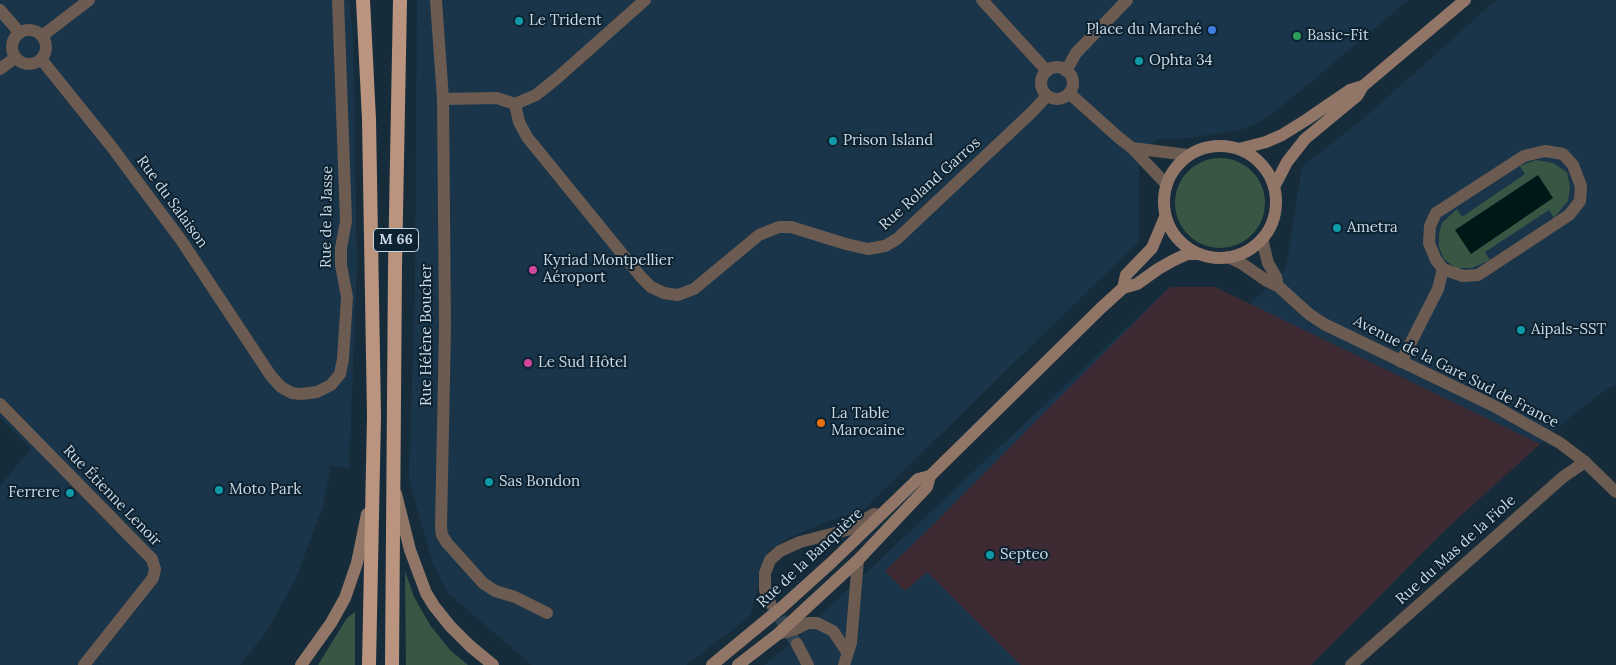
<!DOCTYPE html>
<meta charset="utf-8">
<style>
body{margin:0}
canvas{display:block;background:#162c3b}
</style>
<canvas width="1616" height="665"></canvas>
<script>
const context = document.querySelector('canvas').getContext('2d');
context.lineJoin = 'round';
function paint(path, color) { context.fillStyle = color; context.fill(path, 'evenodd'); }
const toPath = rows => new Path2D(rows.map(r => 'M' + r).join(''));
function stroke(path, color, width, dash) { context.strokeStyle = color; context.lineWidth = width; context.lineCap = dash ? 'butt' : 'round'; context.setLineDash(dash || []); context.stroke(path); }
function drawText(font, color, halo, rows, align = 'center') {
  context.font = font + ' Lora,serif'; context.lineWidth = 4; context.setLineDash([]); context.textBaseline = 'middle'; context.strokeStyle = halo; context.fillStyle = color; for (const [text, x, y, turn = 0] of rows) {
    context.save(); context.translate(x, y); context.rotate((+turn || 0) * Math.PI / 180); context.textAlign = isNaN(turn) ? turn : align; if (halo) context.strokeText(text, 0, 0); context.fillText(text, 0, 0); context.restore();
  }
}
paint(toPath([
 [0,0,349,0,353,37,357,267,349,468,331,466,323,506,296,578,267,631,240,665,0,665,0,486,31,449,0,417],
 [417,0,1408,0,1304,88,1262,121,1243,129,1188,138,1157,139,1139,161,1139,241,860,513,832,520,788,538,769,551,749,617,686,665,532,665,448,593,432,561,409,480,415,285],
 [1496,0,1616,0,1616,384,1604,391,1565,421,1445,530,1311,665,764,665,787,647,1170,287,1215,287,1250,304,1286,269,1302,167,1370,113]
]), '#1a3549');
paint(toPath([
 [1170,287,1215,287,1540,444,1445,530,1311,665,1021,665,927,572,905,591,885,571,931,527]
]), '#3d2a32');
paint(toPath([
 '1175 203a45 45 0 1 1 90 0a45 45 0 1 1-90 0Z',
 [1536,160,1553,163,1567,172,1570,187,1568,201,1554,218,1549,210,1485,252,1490,260,1472,268,1456,268,1444,259,1439,247,1439,234,1442,223,1457,209,1462,217,1525,174,1520,166],
 [405,571,414,597,430,625,450,650,468,665,406,665],
 [355,612,355,665,318,665,347,618]
]), '#395644');
paint(toPath([
 [1538,175,1553,198,1471,254,1455,230]
]), '#001718');
stroke(toPath([
 [770,603,797,644]
]), '#314654', 12, [12, 6]);
stroke(toPath([
 [436,0,443,99,445,327,441,528,442,535,447,543,483,583,495,591,515,597,547,613],
 [982,0,1047,71],
 '1041 83a16 16 0 1 1 32 0a16 16 0 1 1-32 0Z',
 [1066,71,1076,53,1127,0],
 [1069,93,1118,137,1132,148,1166,184],
 [443,99,497,98,515,104,536,95,556,79,645,0],
 [515,104,519,122,527,137,641,277,651,287,664,293,678,295,694,289,759,235,779,227,791,227,846,244,868,249,885,246,897,239,1031,113,1047,96],
 [1132,148,1188,155],
 [1545,151,1563,154,1573,165,1581,186,1580,201,1569,215,1478,275,1463,276,1443,269,1436,260,1429,243,1430,226,1436,213,1524,156,1545,151],
 [1401,362,1438,289,1443,269],
 [0,404,152,559,155,569,153,578,84,665],
 [1351,665,1563,477,1585,462]
]), '#6b5b51', 12);
stroke(toPath([
 [0,10,20,33],
 '12 47a17 17 0 1 1 34 0a17 17 0 1 1-34 0Z',
 [42,36,89,0],
 [41,59,111,146,181,240,271,376,281,387,292,393,301,394,317,392,331,385,340,374,343,359,347,297,341,265,341,248,346,221,338,0],
 [0,69,15,58],
 [1262,239,1268,263,1276,277,1278,286],
 [1228,257,1241,263,1267,281,1278,286,1309,314,1324,324,1494,406,1560,443,1585,462,1616,492],
 [770,603,765,590,765,573,770,560,780,551,800,542,847,530,874,514,879,515],
 [778,634,796,629,808,623,817,623,833,631,847,652],
 [797,644,808,665],
 [844,665,851,643,858,560]
]), '#6b5b51', 12);
stroke(toPath([
 '1164 202a56 56 0 1 1 112 0a56 56 0 1 1-112 0Z',
 [1239,149,1266,142,1282,135,1306,120,1350,90,1363,86],
 [1274,187,1287,162,1305,139,1357,96,1363,86,1465,0],
 [1123,288,1126,275,1152,248,1165,217],
 [396,494,410,550,426,593,434,606,450,626,470,646,493,665],
 [301,665,331,623,345,598,357,563,367,514],
 [712,665,781,608,832,562,918,479,930,476,1101,308,1123,288,1137,284,1158,269,1174,260,1187,254,1199,254],
 [738,665,778,634,858,560,927,487,930,476]
]), '#917667', 12);
stroke(toPath([
 [363,0,369,119,374,416,369,665],
 [392,665,395,267,400,0]
]), '#ba947e', 14);
for (const [x, y, r, color] of [
 [519,21,5,"#0f9aa8"],
 [1212,30,5,"#3f7fe0"],
 [1297,36,5,"#2e9e5b"],
 [1139,61,5,"#0f9aa8"],
 [833,141,5,"#0f9aa8"],
 [1337,228,5,"#0f9aa8"],
 [533,270,5,"#d1479c"],
 [1521,330,5,"#0f9aa8"],
 [528,363,5,"#d1479c"],
 [821,423,5,"#e8710a"],
 [489,482,5,"#0f9aa8"],
 [219,490,5,"#0f9aa8"],
 [70,493,5,"#0f9aa8"],
 [990,555,5,"#0f9aa8"]
]) { const dot = new Path2D(); dot.arc(x, y, r, 0, 2 * Math.PI); context.fillStyle = color; context.fill(dot); stroke(dot, '#0d2231', 2); }
for (const [x, y, w] of [
 [396,240,45]
]) { const box = new Path2D(); box.roundRect(x - w / 2, y - 11.5, w, 23, 4); context.fillStyle = '#0d2231'; context.fill(box); stroke(box, '#ccd9e3', 1); }
drawText('bold 14px', '#ccd9e3', null, [
 ["M 66",396,240]
]);
drawText('15px', '#ccd9e3', '#0d2231', [
 ["Le Trident",529,21],
 ["Place du Marché",1202,30,"right"],
 ["Basic-Fit",1307,36],
 ["Ophta 34",1149,61],
 ["Prison Island",843,141],
 ["Ametra",1347,228],
 ["Kyriad Montpellier",543,261],
 ["Aéroport",543,278],
 ["Aipals-SST",1531,330],
 ["Le Sud Hôtel",538,363],
 ["La Table",831,414],
 ["Marocaine",831,431],
 ["Sas Bondon",499,482],
 ["Moto Park",229,490],
 ["Ferrere",60,493,"right"],
 ["Septeo",1000,555]
], 'left');
drawText('15px', '#ccd9e3', '#0d2231', [
 ["Rue Roland Garros",930,184,-42],
 ["Rue du Salaison",172,202,54],
 ["Rue de la Jasse",327,217,-89],
 ["Rue Hélène Boucher",427,335,-90],
 ["Avenue de la Gare Sud de France",1456,372,27],
 ["Rue Étienne Lenoir",112,496,46],
 ["Rue du Mas de la Fiole",1456,550,-42],
 ["Rue de la Banquière",810,558,-43]
]);
</script>
